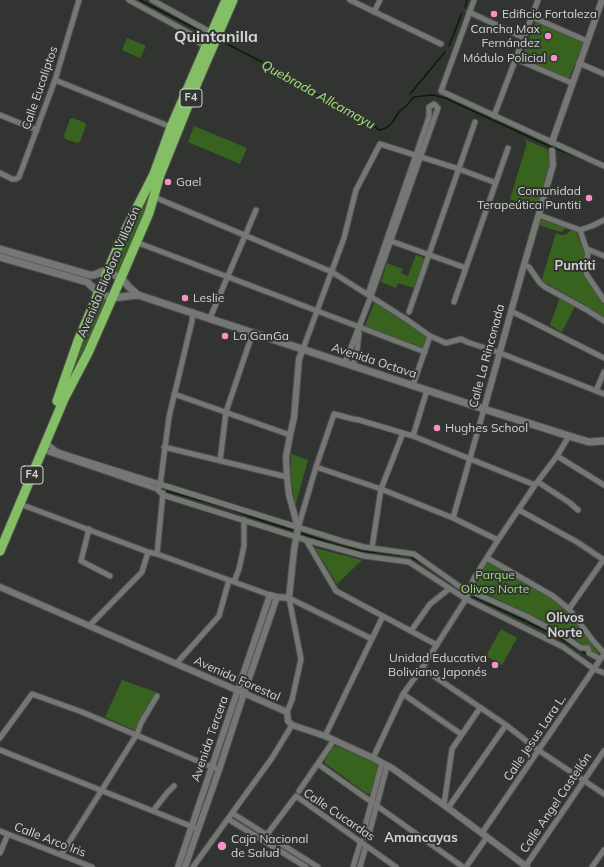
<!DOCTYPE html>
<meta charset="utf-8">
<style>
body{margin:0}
canvas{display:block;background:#323431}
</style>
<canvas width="604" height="867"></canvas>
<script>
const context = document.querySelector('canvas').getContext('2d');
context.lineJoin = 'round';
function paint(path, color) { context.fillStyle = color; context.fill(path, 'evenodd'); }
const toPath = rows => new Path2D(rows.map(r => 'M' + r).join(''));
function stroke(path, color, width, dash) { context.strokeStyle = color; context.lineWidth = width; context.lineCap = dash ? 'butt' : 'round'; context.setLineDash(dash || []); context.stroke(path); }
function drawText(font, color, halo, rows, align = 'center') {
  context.font = font + ' Mulish,sans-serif'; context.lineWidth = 4; context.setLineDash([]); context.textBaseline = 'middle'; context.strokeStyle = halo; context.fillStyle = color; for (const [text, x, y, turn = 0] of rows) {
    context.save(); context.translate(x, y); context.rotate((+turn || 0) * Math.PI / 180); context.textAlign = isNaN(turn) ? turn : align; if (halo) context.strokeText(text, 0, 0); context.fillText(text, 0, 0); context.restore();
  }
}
paint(toPath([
 [536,21,582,42,583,45,569,78,565,78,538,66,536,62,528,59,527,60,523,58,522,56],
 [127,38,146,46,140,58,122,50],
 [73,118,85,123,86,125,80,142,77,143,65,139,64,136,70,119],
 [194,126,247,148,240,164,188,142],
 [524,139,547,149,550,163,537,209,510,199,527,143],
 [148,192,152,194,143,219,120,274,113,271,121,245],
 [541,218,565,227,564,230,561,232,539,225],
 [572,229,577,234,585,255,583,271,585,276,604,303,604,319,587,306,542,281,542,279,556,233,562,235,567,234],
 [416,255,422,257,424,260,414,288,398,283,396,288,381,282,387,263,403,269,401,273,408,276],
 [99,296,107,299,98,324,68,383,73,360],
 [560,298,575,306,562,332,550,325],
 [375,301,426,336,427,341,424,348,365,326],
 [291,454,308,460,295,507,291,478],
 [315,548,362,560,337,584],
 [488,561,553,599,564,607,599,654,596,654,567,633,473,587],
 [501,629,517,638,502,665,486,656],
 [122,680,156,692,139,720,137,731,105,717],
 [336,746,377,764,379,767,372,793,367,794,325,763,325,759,333,747]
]), '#38631e');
stroke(toPath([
 [140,0,200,31],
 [465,7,467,0],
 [223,42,262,62,302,87,347,110,380,130,386,128,392,123,399,112,407,105,414,97,432,95,445,98,549,146,588,161],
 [449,46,462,13],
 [410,94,445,52],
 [0,253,50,267],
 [167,491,231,509,251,517,292,530],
 [300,533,333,544,362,551,408,556,421,562,461,591],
 [472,596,553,634,588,655]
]), '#081f00', 1.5);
const minor = toPath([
 [129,0,191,34,197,41,205,47],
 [152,0,212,33],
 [350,0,441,44],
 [474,0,441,91,604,166],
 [374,12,380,0],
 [469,12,524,38],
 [532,17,587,41],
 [516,59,572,83],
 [579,63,604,74],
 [55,80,171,127],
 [0,115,37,130],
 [494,116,538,0],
 [0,173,12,179,16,179,19,177,55,80,79,0],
 [154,197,332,272,406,319,430,336,446,343,461,339,467,342,500,353,604,394],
 [539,215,580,230,592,226,604,220],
 [580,230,588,254,585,269,587,275,604,300],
 [388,240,466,268],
 [136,242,425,352],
 [587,249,604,256],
 [524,265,529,267,540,283,545,287,587,310,604,321],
 [454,302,508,148],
 [511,311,604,358],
 [409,312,475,122],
 [210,318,256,210],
 [303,349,344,238,356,190,380,144,459,169,496,183],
 [345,363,371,296,438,108,434,104,429,107,429,117,368,294],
 [353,366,357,351,359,333],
 [413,385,430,336],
 [596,391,604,372],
 [174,394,290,435],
 [413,436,427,390],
 [46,443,56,451,70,456,342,541,364,547,414,554,459,586,526,616,564,636,581,648,588,648,589,653,600,659],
 [164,447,287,477],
 [43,450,157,489,163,495,306,540,364,556,409,562,466,599,563,647,594,669,604,673],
 [557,456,604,485],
 [220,461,226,412,253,332],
 [316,467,381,489,453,518,498,540],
 [538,482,570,503,578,510],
 [160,486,169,417,192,321,193,312],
 [20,504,148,552,157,554,270,595],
 [519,510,577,542,604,560],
 [453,518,484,409],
 [298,528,316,467,334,414,353,419,359,420,413,436,535,485],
 [89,529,81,561,110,576],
 [306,540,336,591,437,645],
 [372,548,381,489,403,433],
 [157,554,163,493],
 [487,558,553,596,569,609,594,642,604,653],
 [234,582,239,569,244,546,244,520],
 [289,598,372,639],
 [569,609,604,559],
 [89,626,142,572,148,552],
 [411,631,430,604,449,589],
 [176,664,219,616,229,580],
 [422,668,506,725,538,750,604,794],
 [403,694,461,734],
 [287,712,292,700,301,659,289,598],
 [325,736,383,616],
 [0,738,32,694,82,712,219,770],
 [0,750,198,829],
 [373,758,403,694,422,668,466,599,474,578,498,540,535,485,557,456,569,436],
 [382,763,363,834,368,838,387,766],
 [318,764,463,867],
 [299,791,334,740],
 [444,805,452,749,480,708],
 [448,808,506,725],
 [153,811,167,793,174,786],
 [232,813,318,867],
 [228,819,306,867],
 [0,831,92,867],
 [482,833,604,654],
 [262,841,296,796,396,867],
 [0,853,8,834],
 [61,855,137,734,141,723,157,696],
 [193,867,272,758,292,725],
 [353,867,361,841],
 [360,867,366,846],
 [466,867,487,837],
 [525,867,604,751],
 [592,867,604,850]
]);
const tertiary = toPath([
 [552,142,602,0],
 [484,409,524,265,553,165,552,151],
 [0,587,287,712,288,721,292,725,325,736,373,758,392,768,448,808,527,867],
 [178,867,270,595,277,597,289,598,294,550,298,528,289,495,287,477,286,457,290,435,294,418,299,359,303,349],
 [185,867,219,770,244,693,277,597]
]);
const secondary = toPath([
 [0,249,90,275,94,275,104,271,108,272,121,278,129,287,138,295,484,409,569,436,589,442,604,441],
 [0,257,87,282,99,293,112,298,138,295]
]);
const trunk = toPath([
 [57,401,78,341,123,235,154,174,171,127,226,0],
 [0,551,64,399,88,353,121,278,149,213,160,175,197,83,233,0]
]);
stroke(minor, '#4e504d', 7);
stroke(tertiary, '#4e504d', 8);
stroke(secondary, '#4e504d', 9);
stroke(trunk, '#4e504d', 11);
stroke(minor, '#757774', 5);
stroke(tertiary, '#757774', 6);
stroke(secondary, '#757774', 7);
stroke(trunk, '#84be65', 9);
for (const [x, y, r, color] of [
 [494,14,4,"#f890cb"],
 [548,36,4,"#f890cb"],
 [554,58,4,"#f890cb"],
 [168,182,4,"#f890cb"],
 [589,198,4,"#f890cb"],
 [185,298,4,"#f890cb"],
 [225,336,4,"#f890cb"],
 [437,428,4,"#f890cb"],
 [495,665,4,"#f890cb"],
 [222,846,5,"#f890cb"]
]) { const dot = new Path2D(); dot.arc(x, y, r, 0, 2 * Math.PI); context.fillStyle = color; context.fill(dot); stroke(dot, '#323431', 1.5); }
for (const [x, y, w] of [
 [191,98,22],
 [32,475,22]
]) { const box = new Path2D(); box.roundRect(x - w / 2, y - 9, w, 18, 3); context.fillStyle = '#323431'; context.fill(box); stroke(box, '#d2d4d2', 1); }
drawText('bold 11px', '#d2d4d2', null, [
 ["F4",191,98],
 ["F4",32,475]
]);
drawText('12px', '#d2d4d2', '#323431', [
 ["Edificio Fortaleza",502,14],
 ["Cancha Max",540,29,"right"],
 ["Fernández",540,43,"right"],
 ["Módulo Policial",546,58,"right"],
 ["Gael",176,182],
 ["Comunidad",581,191,"right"],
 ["Terapeútica Puntiti",581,205,"right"],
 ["Leslie",193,298],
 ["La GanGa",233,336],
 ["Hughes School",445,428],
 ["Unidad Educativa",487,658,"right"],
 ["Boliviano Japonés",487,672,"right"],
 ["Caja Nacional",231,839],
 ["de Salud",231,853]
], 'left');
drawText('12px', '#d2d4d2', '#323431', [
 ["Calle Eucaliptos",40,88,-71],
 ["Avenida Eliodoro Villazón",109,272,-67],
 ["Calle La Rinconada",487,356,-75],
 ["Avenida Octava",374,361,18],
 ["Avenida Forestal",237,679,24],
 ["Calle Jesus Lara L.",535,738,-56],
 ["Avenida Tercera",210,739,-71],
 ["Calle Angel Castellón",556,803,-56],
 ["Calle Cucardas",339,815,34],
 ["Calle Arco Iris",50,840,21]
]);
drawText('12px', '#9ddd7b', '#323431', [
 ["Parque",495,575],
 ["Olivos Norte",495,589]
]);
drawText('italic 13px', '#a1e27f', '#323431', [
 ["Quebrada Allcamayu",318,95,29]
]);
drawText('bold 13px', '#d2d4d2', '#323431', [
 ["Puntiti",575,266],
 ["Olivos",565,618],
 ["Norte",565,633],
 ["Amancayas",421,838]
]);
drawText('bold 16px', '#d2d4d2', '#323431', [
 ["Quintanilla",216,37]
]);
</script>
